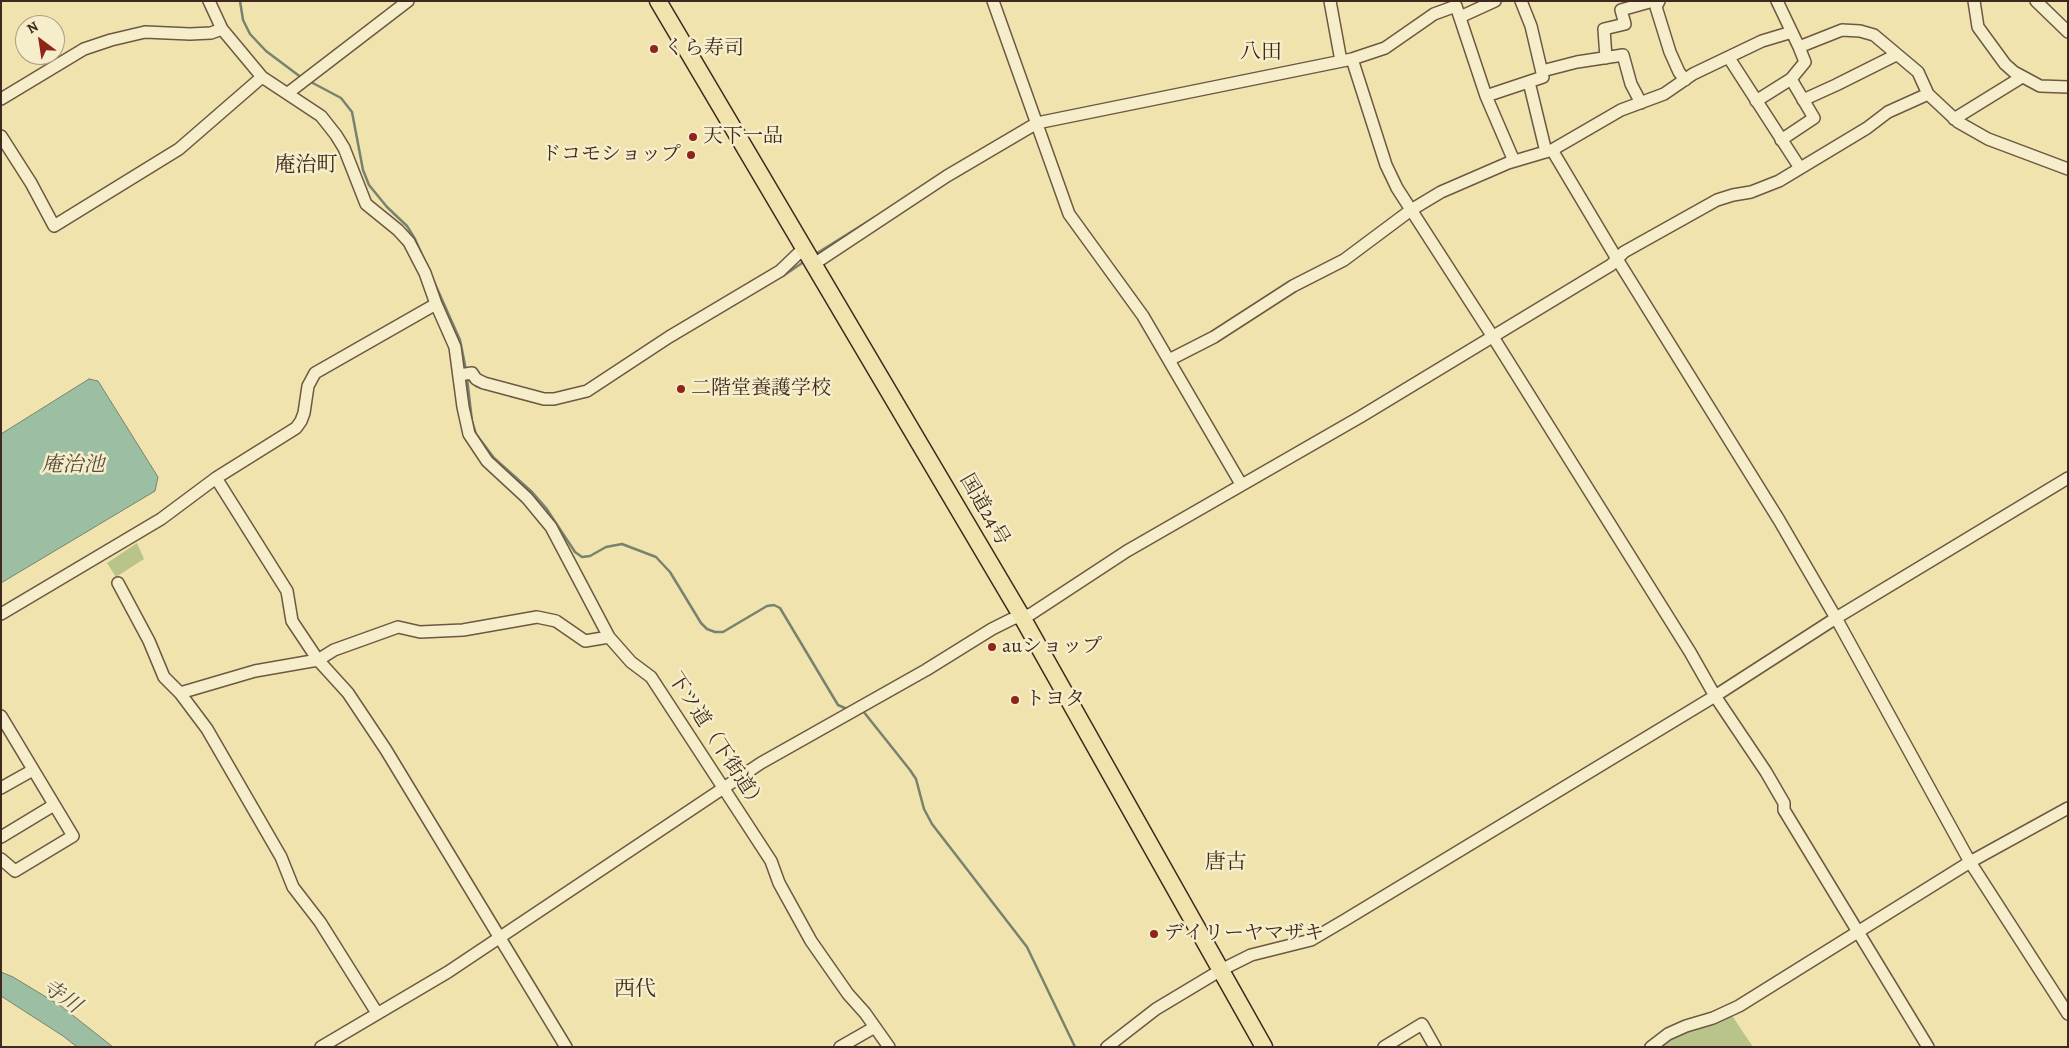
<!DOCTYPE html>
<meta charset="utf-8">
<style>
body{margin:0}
#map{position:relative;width:2069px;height:1048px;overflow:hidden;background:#f1e3ae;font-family:Alegreya,serif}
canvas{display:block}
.frame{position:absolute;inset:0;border:2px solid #3f291f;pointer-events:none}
.north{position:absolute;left:15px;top:15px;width:50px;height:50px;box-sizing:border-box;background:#f6edca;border:1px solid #ad9f86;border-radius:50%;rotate:329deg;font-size:14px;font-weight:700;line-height:20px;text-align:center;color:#3f291f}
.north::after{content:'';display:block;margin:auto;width:18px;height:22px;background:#8f2418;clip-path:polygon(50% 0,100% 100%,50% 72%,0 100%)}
</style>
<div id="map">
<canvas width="2069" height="1048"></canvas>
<div class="frame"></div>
<div class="north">N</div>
</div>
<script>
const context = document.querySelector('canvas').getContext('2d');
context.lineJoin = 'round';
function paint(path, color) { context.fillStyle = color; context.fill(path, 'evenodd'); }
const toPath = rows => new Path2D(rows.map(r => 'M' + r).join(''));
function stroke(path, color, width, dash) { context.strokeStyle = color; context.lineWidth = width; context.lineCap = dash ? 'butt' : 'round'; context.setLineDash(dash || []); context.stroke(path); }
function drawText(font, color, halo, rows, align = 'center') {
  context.font = font + ' Alegreya,"Noto Serif JP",serif'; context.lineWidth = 5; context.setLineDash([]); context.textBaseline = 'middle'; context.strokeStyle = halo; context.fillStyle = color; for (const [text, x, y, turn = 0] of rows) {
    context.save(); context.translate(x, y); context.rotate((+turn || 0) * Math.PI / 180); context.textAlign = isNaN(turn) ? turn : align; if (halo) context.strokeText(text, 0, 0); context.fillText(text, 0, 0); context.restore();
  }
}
paint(toPath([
 [137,543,144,559,116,577,107,563],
 [1731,1014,1753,1047,1656,1047,1670,1036]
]), '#b9c48b');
const water = toPath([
 [89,379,98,381,158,477,155,491,1,583,1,434,89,379],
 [1,972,13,977,61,1006,113,1047,77,1047,63,1036,1,996,1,972]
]);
paint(water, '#9cbfa4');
stroke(water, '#77836f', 1);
stroke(toPath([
 [240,1,243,20,250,34,266,51,302,78],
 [309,81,341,98,352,112,363,170,369,185,387,207,407,226,415,239,460,340,466,370],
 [814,255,875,217],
 [783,276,805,261],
 [467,378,472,421,476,434,494,458,532,492,546,508,575,552,582,557,590,556,606,547,622,544,656,557,670,572,701,623,707,629,715,632,723,632,767,606,774,605,780,608,838,705,847,709],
 [468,378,476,386,481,388],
 [511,396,542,404],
 [863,711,910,770,916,779,924,809,932,824,1027,947,1075,1047]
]), '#77836f', 2.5);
const minor = toPath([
 [209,1,222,29,262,77,321,116,336,135,344,148,366,204,398,230,409,242,425,273,436,304,455,347,463,407,469,434,487,461,527,498,551,527,609,637,631,662,651,677,771,861,779,883,811,941,848,994,865,1013,889,1047],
 [993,1,1069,214,1143,316,1241,484],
 [1330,1,1341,61],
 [1659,1,1656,7,1670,52,1679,72,1685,80],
 [1777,1,1799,47,1842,30,1860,31,1874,35,1918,72,1928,94,1958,122,1988,139,2068,169],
 [1974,1,1978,27,2005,64,2014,72,2040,86,2068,87],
 [2036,1,2068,32],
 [1460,17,1495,1],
 [1606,58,1604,29,1625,24,1621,10,1653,1],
 [1729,58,1800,168],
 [1352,59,1386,165,1397,188,1493,337,1690,652,1715,696,1766,772,1784,803,1784,810,1928,1047],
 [1542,71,1577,62,1623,55,1631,84,1641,103],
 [1529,82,1546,152],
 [288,93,408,1],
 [1486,96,1543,77,1531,26,1521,1],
 [1,99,84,49,111,40,145,32,190,34,211,33,222,29],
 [1803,100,1836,85,1896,55],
 [1756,101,1791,79,1805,62,1799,47],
 [1954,119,2022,77],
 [1,136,31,183,54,226,179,149,262,77],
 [1781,140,1814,118,1791,79],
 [1552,150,1617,259,1779,520,1836,618,1970,862,2068,1014],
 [814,264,947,176,1037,123,1352,59,1385,48,1434,14,1456,6,1486,96,1514,161],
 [1169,360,1214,337,1293,286,1344,260,1411,210,1441,192,1508,163,1552,150,1621,110,1664,94,1693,74,1762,41,1792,32],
 [459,375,472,373,476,379,484,383,544,399,554,399,587,391,669,337,780,271,804,248],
 [216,478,287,591,292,621,318,660,348,693,386,750,566,1047],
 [118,583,149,641,164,677,180,693,207,729,281,857,293,887,320,922,377,1013],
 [1,614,161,519,216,478,296,428,301,421,304,413,308,386,315,373,436,304],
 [180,693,255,671,318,660,334,650,398,627,420,632,463,630,537,617,556,621,585,641,609,637],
 [1,716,73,836,15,871,1,859],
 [1,788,33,770],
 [1,837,54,805],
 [321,1047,448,972,761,763,926,670,992,629,1012,619,1031,614,1127,551,1360,417,1611,265,1624,252,1717,200,1733,195,1751,192,1779,181,1867,128,1888,112,1928,94],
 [840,1047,875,1027],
 [1107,1047,1156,1009,1221,970,1251,955,1311,940,1345,920,1715,696,1836,618,2068,478],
 [1384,1047,1422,1024,1435,1047],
 [1651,1047,1668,1034,1686,1026,1713,1018,1739,1006,1970,862,2068,808]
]);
const highway = toPath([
 [658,1,1022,617,1264,1047]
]);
stroke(minor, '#6c5843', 14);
stroke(highway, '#3f291f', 19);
stroke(minor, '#f6edca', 11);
stroke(highway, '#f1e3ae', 16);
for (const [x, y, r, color] of [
 [654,49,5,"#8f2418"],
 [693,137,5,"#8f2418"],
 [691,155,5,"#8f2418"],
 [681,389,5,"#8f2418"],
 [992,647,5,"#8f2418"],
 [1015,700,5,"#8f2418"],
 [1154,934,5,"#8f2418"]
]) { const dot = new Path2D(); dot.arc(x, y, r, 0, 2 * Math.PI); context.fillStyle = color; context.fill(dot); stroke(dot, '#f6edca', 2); }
drawText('20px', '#3f291f', '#f6edca', [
 ["くら寿司",664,49],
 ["天下一品",703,137],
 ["ドコモショップ",681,155,"right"],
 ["二階堂養護学校",691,389],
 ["auショップ",1002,647],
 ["トヨタ",1025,700],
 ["デイリーヤマザキ",1164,934]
], 'left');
drawText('20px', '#3f291f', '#f6edca', [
 ["国道24号",984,510,60],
 ["下ツ道（下街道）",716,742,57]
]);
drawText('21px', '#3f291f', '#f6edca', [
 ["八田",1261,53],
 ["庵治町",306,166],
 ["唐古",1226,863],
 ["西代",635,990]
]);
drawText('italic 21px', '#564e40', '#f6edca', [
 ["庵治池",73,466],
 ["寺川",61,997,35]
]);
</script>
